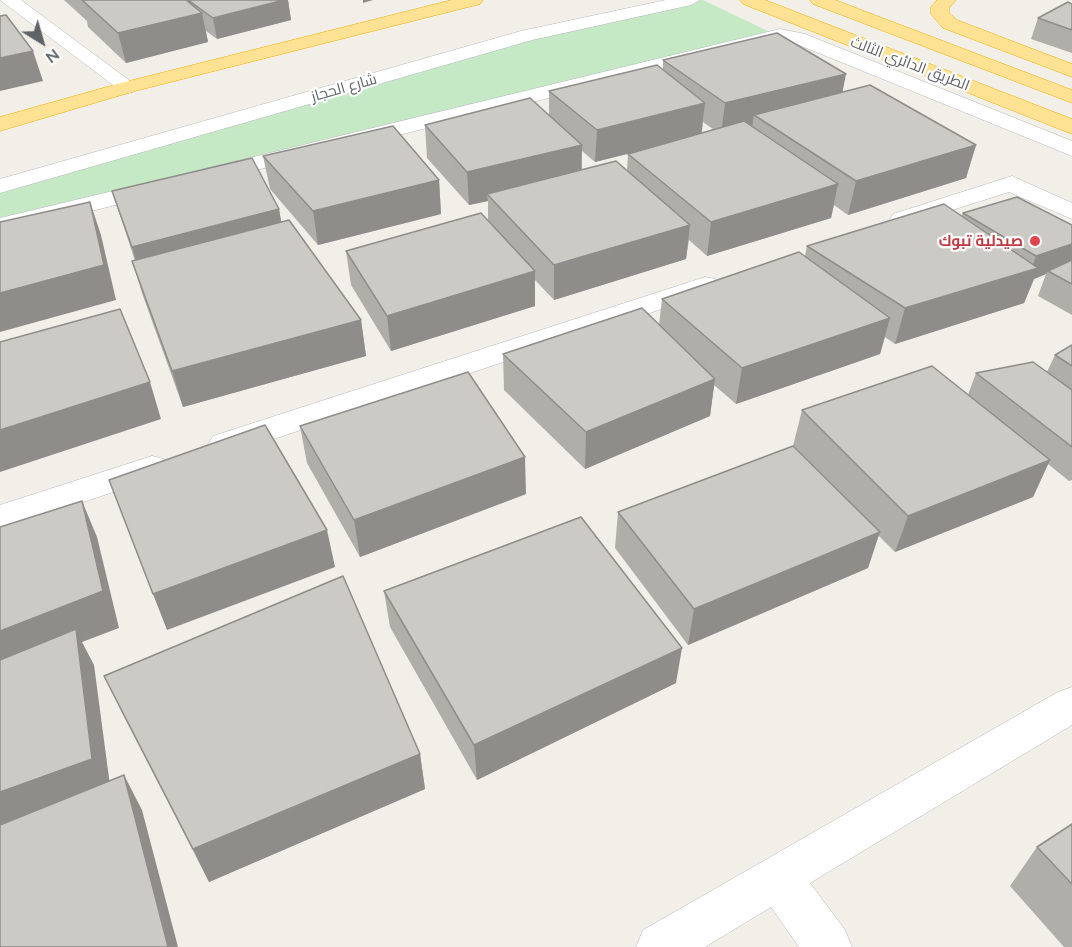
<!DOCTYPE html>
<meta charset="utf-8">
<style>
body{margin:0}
#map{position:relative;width:1072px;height:947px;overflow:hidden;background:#f1efe8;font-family:Mulish,sans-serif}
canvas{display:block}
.north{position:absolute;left:12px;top:12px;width:60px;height:60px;-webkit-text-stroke:4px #fff;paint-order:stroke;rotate:143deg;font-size:16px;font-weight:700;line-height:24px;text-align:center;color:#5f6368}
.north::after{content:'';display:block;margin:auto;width:21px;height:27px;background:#5f6368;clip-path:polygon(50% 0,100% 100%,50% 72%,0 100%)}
</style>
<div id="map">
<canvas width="1072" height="947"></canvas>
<div class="north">N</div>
</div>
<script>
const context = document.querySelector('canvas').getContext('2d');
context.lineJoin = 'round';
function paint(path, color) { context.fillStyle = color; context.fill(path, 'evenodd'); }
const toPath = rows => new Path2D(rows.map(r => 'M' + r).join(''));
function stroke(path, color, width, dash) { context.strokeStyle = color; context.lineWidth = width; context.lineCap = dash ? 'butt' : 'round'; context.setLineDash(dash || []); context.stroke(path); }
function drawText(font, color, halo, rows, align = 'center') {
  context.font = font + ' Mulish,Cairo,sans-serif'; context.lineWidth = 4.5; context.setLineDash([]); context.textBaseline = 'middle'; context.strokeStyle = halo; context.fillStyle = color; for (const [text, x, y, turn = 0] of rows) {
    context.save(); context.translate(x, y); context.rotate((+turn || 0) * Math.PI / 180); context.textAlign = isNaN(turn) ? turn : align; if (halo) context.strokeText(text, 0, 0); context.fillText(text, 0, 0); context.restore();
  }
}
paint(toPath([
 [694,0,703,0,776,35,0,222,0,187,526,37]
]), '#c5e8c5');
const street = toPath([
 [0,0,21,0,138,87,135,91,128,93,121,91,0,0],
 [780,29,805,34,1072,141,1072,156,794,43,780,41,212,181,204,179,200,174,204,169,780,29],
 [1012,176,1072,203,1072,219,1009,192,902,226,893,224,890,219,893,214,1012,176],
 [159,180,167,182,171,187,167,192,0,234,0,218,159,180],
 [705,277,715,279,718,285,715,291,235,452,224,455,213,452,208,444,213,436,705,277],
 [152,456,164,459,168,467,164,475,0,530,0,505,152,456],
 [1072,687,1072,725,810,883,845,930,852,947,799,947,771,907,705,947,636,947,643,930,1058,692,1072,687]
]);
const secondary = toPath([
 [666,0,700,0,691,5,532,40,0,193,0,179,521,31,666,0]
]);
const highway = toPath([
 [452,0,483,0,480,4,135,91,0,131,0,117,121,83,452,0],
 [740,0,765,0,1072,119,1072,134,743,4,740,0],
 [810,0,835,0,1072,90,1072,103,813,4,810,0],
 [937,0,956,0,949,8,949,13,957,20,1072,64,1072,77,943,28,931,14,931,7,937,0]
]);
stroke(street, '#b5b8bc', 1);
stroke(secondary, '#b6babf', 1);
stroke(highway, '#f9ab00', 1);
paint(street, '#fff');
paint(secondary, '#fff');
paint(highway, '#fde293');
paint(toPath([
 [64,0,288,0,291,20,217,39,206,31,208,42,126,63,88,27,87,21],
 [1072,4,1072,53,1031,39,1038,18],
 [663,60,842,92,976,145,966,178,848,215,834,205,831,218,707,256,689,240,686,259,554,300,535,280,535,306,391,351,351,285,346,251,488,220,488,201,469,205,427,158,425,125,549,115,549,91,663,69],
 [703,122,713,129,702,133],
 [582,151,595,162,628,154,627,171,582,170],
 [263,156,439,180,441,214,318,245,270,189],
 [112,191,279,209,281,222,361,320,366,356,183,407,143,296,132,261,135,261],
 [963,213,1072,225,1072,315,1038,296,1046,274,1034,279,1024,303,895,344,885,337,880,354,736,404,714,385,710,416,585,469,504,390,503,354,659,325,662,299,805,256,807,246,961,216],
 [1072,345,1072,480,1069,481,1048,464,1033,497,895,552,878,535,868,568,688,645,615,548,618,512,793,446,802,410,968,395,976,373,1047,372,1055,355],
 [300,426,526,494,360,557,307,463],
 [384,591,676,683,477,780,390,627],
 [104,676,420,754,425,789,209,882,121,711],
 [1072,824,1072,947,1064,947,1010,886,1037,847]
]), '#afaea9');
paint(toPath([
 [284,0,288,0,291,20,217,39,213,18],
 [363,0,373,0,363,3],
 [202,13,208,42,126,63,118,33],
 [33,51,43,81,0,91,0,58],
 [846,74,840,105,754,115,752,127,721,135,725,103],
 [705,103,701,135,595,162,597,130],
 [582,145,581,178,487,194,488,201,469,205,467,172],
 [976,145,966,178,848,215,856,181],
 [439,180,441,214,318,245,313,211],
 [838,184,831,218,707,256,711,222],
 [90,202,101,235,116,300,0,332,0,293],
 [279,209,285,243,142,282,132,247],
 [690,225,686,259,554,300,554,265],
 [1072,244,1072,266,1048,271,1046,274,1034,279,1024,303,895,344,905,308,1031,270,1036,256],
 [535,271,535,306,391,351,387,316],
 [890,318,880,354,736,404,742,368],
 [361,320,366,356,183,407,172,371],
 [715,379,710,416,585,469,586,432],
 [150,382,161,419,0,472,0,430],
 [525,457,526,494,360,557,354,520],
 [1050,460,1033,497,895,552,908,516],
 [82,501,97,537,119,628,82,642,94,665,111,793,0,835,0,631],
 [327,530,335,567,167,630,153,594],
 [880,532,868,568,688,645,694,609],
 [682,648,676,683,477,780,474,745],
 [420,754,425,789,209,882,193,849],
 [124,775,142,810,178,947,168,947]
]), '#8f8d8a');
const building = toPath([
 [82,0,186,0,202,13,118,33,82,0],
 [188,0,284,0,213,18,188,0],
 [1068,2,1072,4,1072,30,1038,18,1068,2],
 [6,15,33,51,0,58,0,16,6,15],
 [777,33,846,74,725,103,663,60,777,33],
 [657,65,705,103,597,130,549,91,657,65],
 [870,85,976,145,856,181,754,115,870,85],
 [530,98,582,145,467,172,425,125,530,98],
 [744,121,838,184,711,222,628,154,744,121],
 [393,126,439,180,313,211,263,156,393,126],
 [252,158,279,209,132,247,112,191,252,158],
 [616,161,690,225,554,265,487,194,616,161],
 [1017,197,1072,225,1072,244,1036,256,963,213,1017,197],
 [90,202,104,265,0,293,0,222,90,202],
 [944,204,1038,268,905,308,807,246,944,204],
 [481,213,535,271,387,316,346,251,481,213],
 [289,220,361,320,172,371,132,261,289,220],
 [799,252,890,318,742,368,662,299,799,252],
 [1072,260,1072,284,1048,271,1072,260],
 [642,308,715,379,586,432,503,354,642,308],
 [120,309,150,382,0,430,0,342,120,309],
 [1072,345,1072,366,1055,355,1072,345],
 [1033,362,1072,390,1072,447,976,373,1033,362],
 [932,366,1050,460,908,516,802,410,932,366],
 [468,372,525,457,354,520,300,426,468,372],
 [265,425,327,530,153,594,109,480,265,425],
 [793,446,880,532,694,609,618,512,793,446],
 [82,501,103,591,0,631,0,527,82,501],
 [581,517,682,648,474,745,384,591,581,517],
 [343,576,420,754,193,849,104,676,343,576],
 [76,629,92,759,0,792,0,660,76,629],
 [124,775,168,947,0,947,0,825,124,775],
 [1072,824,1072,884,1037,847,1072,824]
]);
paint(building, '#cccac5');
stroke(building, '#8f8d8a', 1.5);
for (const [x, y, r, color] of [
 [1035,241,6,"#e0444e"]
]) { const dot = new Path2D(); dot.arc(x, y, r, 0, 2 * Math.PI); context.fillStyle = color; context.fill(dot); stroke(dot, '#fff', 2); }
drawText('15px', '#5f6368', '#fff', [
 ["الطريق الدائري الثالث",910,64,21],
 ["شارع الحجاز",344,88,-16]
]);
drawText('bold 15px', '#be3a42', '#fff', [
 ["صيدلية تبوك",1023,241]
], 'right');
</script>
